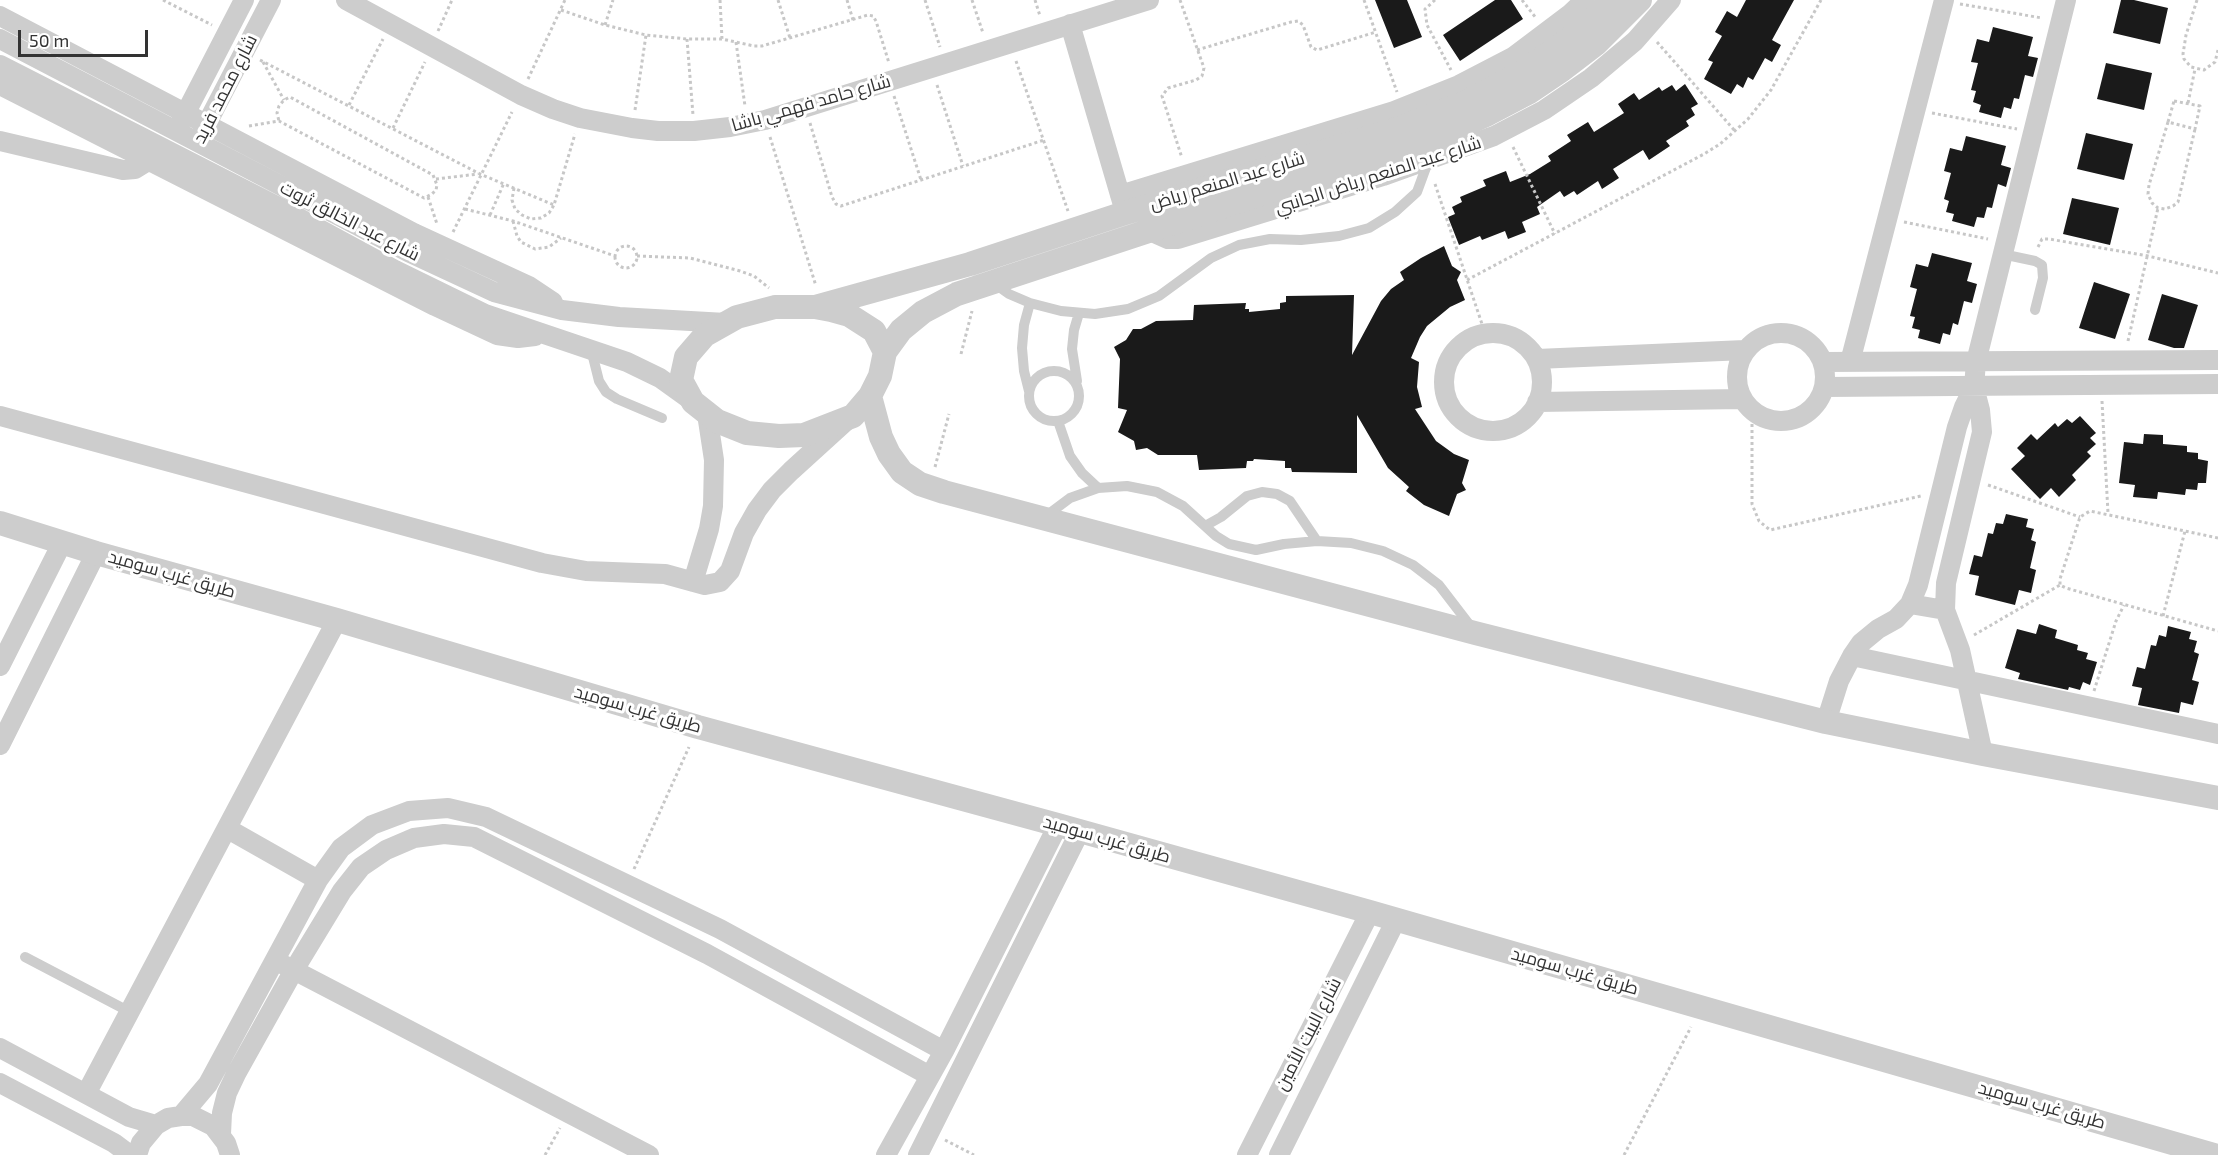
<!DOCTYPE html>
<meta charset="utf-8">
<style>
body{margin:0}
#map{position:relative;width:2218px;height:1155px;overflow:hidden;background:#fff;font-family:"Exo 2",sans-serif}
canvas{display:block}
.scale{position:absolute;left:18px;top:30px;width:130px;height:27px;box-sizing:border-box;border:3px solid #333;border-top:0;padding-left:8px;font-size:18px;line-height:21px;white-space:nowrap;color:#333;-webkit-text-stroke:4px #fff;paint-order:stroke}
</style>
<div id="map">
<canvas width="2218" height="1155"></canvas>
<div class="scale">50 m</div>
</div>
<script>
const context = document.querySelector('canvas').getContext('2d');
context.lineJoin = 'round';
function paint(path, color) { context.fillStyle = color; context.fill(path, 'evenodd'); }
const toPath = rows => new Path2D(rows.map(r => 'M' + r).join(''));
function stroke(path, color, width, dash) { context.strokeStyle = color; context.lineWidth = width; context.lineCap = dash ? 'butt' : 'round'; context.setLineDash(dash || []); context.stroke(path); }
function drawText(font, color, halo, rows, align = 'center') {
  context.font = font + ' "Exo 2",Cairo,sans-serif'; context.lineWidth = 6; context.setLineDash([]); context.textBaseline = 'middle'; context.strokeStyle = halo; context.fillStyle = color; for (const [text, x, y, turn = 0] of rows) {
    context.save(); context.translate(x, y); context.rotate((+turn || 0) * Math.PI / 180); context.textAlign = isNaN(turn) ? turn : align; if (halo) context.strokeText(text, 0, 0); context.fillText(text, 0, 0); context.restore();
  }
}
paint(toPath([
 [1375,0,1407,0,1422,37,1394,48],
 [1495,0,1511,0,1523,19,1460,61,1443,35],
 [1746,0,1794,0,1772,40,1781,45,1772,62,1765,58,1753,80,1748,77,1743,88,1737,84,1731,94,1704,79,1713,62,1708,60,1722,36,1715,32,1727,11,1737,17],
 [2121,0,2134,0,2168,8,2160,44,2113,33],
 [1993,27,2033,37,2028,56,2038,58,2033,77,2025,75,2019,99,2014,98,2011,109,2004,107,2001,118,1979,112,1981,105,1973,102,1976,91,1971,90,1978,63,1971,62,1977,39,1989,42],
 [2106,63,2152,73,2144,110,2097,99],
 [1685,84,1698,104,1691,108,1695,115,1686,121,1689,126,1666,141,1670,146,1649,160,1643,150,1613,169,1619,178,1602,189,1598,181,1577,195,1574,191,1564,197,1560,191,1537,207,1540,214,1522,222,1526,232,1508,239,1505,231,1482,240,1480,236,1459,245,1448,217,1455,214,1452,207,1462,202,1460,197,1486,186,1483,180,1506,171,1510,182,1530,174,1551,161,1548,156,1571,141,1567,135,1588,122,1594,132,1624,113,1618,104,1634,93,1639,100,1659,87,1662,91,1672,85,1676,91],
 [2086,133,2133,144,2124,180,2077,169],
 [1966,136,2006,146,2001,165,2011,168,2006,187,1998,184,1992,208,1987,207,1984,218,1977,217,1974,227,1952,221,1954,214,1946,212,1949,201,1944,199,1951,173,1944,171,1950,148,1962,151],
 [2072,198,2119,208,2110,245,2063,234],
 [1444,246,1452,266,1461,272,1457,280,1465,300,1450,307,1427,326,1420,337,1411,358,1419,362,1417,387,1422,407,1415,409,1436,441,1454,454,1469,460,1462,483,1466,490,1457,494,1449,516,1424,505,1406,491,1409,487,1388,468,1357,415,1357,473,1292,472,1291,468,1285,468,1285,461,1254,459,1253,461,1247,461,1246,468,1199,470,1197,455,1158,455,1147,448,1136,450,1134,441,1118,432,1127,410,1118,408,1120,359,1114,347,1126,340,1133,329,1141,329,1156,321,1193,320,1194,305,1246,303,1245,309,1249,309,1249,312,1280,309,1280,303,1286,302,1286,296,1354,295,1352,355,1381,301,1391,289,1404,280,1400,272,1421,258],
 [1932,253,1972,263,1967,281,1977,284,1972,303,1964,301,1958,325,1953,323,1950,335,1943,333,1940,344,1918,338,1920,330,1912,328,1915,317,1910,316,1917,289,1910,287,1916,264,1928,267],
 [2094,282,2130,294,2115,339,2079,328],
 [2162,294,2198,305,2184,348,2174,348,2148,340],
 [2080,416,2096,433,2090,438,2096,444,2087,452,2091,456,2072,475,2076,480,2059,497,2051,488,2040,499,2011,469,2025,456,2017,448,2031,434,2037,440,2055,423,2058,427,2067,419,2072,423],
 [2144,434,2163,435,2163,444,2187,446,2187,452,2198,453,2198,459,2208,461,2206,483,2198,483,2197,490,2186,489,2185,495,2158,492,2157,499,2133,497,2135,485,2119,483,2124,442,2143,444],
 [2006,514,2028,519,2026,527,2034,529,2031,540,2036,542,2030,568,2036,570,2031,593,2019,590,2015,605,1975,595,1979,576,1969,574,1974,555,1982,557,1988,533,1993,534,1996,523,2003,524],
 [2039,624,2057,630,2055,638,2078,645,2077,650,2088,653,2086,659,2097,662,2090,685,2083,682,2080,690,2069,687,2068,690,2018,679,2020,673,2005,668,2017,629,2036,634],
 [2168,626,2191,632,2189,639,2197,641,2194,652,2199,654,2192,680,2199,682,2193,705,2181,702,2179,713,2138,705,2142,688,2132,686,2137,667,2145,669,2151,645,2156,646,2159,635,2166,637]
]), '#1a1a1a');
stroke(toPath([
 [163,0,212,25],
 [720,0,722,39],
 [778,0,790,38],
 [847,0,853,20],
 [925,0,940,47],
 [972,0,983,33],
 [1035,0,1040,16],
 [1180,0,1204,68,1202,76,1196,80,1168,88,1162,96,1182,158],
 [1364,0,1397,92],
 [1435,0,1425,9,1427,25,1451,70],
 [1522,0,1536,18],
 [2197,0,2186,35,2183,54,2184,59,2191,67,2204,70,2215,62,2218,50],
 [1960,4,2042,18],
 [561,10,605,25,646,35,687,39,722,39,754,46,762,46,868,15,873,16,876,21,889,63],
 [605,25,613,0],
 [438,31,452,0],
 [687,39,693,115],
 [736,42,745,106],
 [1657,42,1735,131],
 [1197,50,1291,22,1298,21,1303,25,1311,47,1317,50,1376,32],
 [260,60,480,174,554,205,575,134],
 [1016,61,1068,211],
 [263,62,284,100],
 [528,79,565,0],
 [937,85,963,166],
 [894,96,921,180],
 [2174,101,2200,106,2195,129,2168,122,2174,101],
 [2188,103,2195,69],
 [349,105,383,39],
 [635,110,646,35],
 [1932,113,2017,129],
 [2168,122,2149,185,2148,194,2152,203,2158,208,2165,209,2173,206,2178,202,2195,129],
 [810,123,832,197,836,204,841,206,1044,140],
 [249,126,279,121,424,198,432,194,436,190,437,185,433,175,290,97,284,100,279,106,277,113,279,121],
 [393,128,425,62],
 [770,137,816,286],
 [1513,147,1555,234],
 [436,179,478,174],
 [1435,184,1485,333],
 [514,188,512,200,515,209,522,215,531,219,541,218,549,213,554,205],
 [428,197,437,224],
 [465,209,513,221,615,256],
 [490,215,504,183],
 [513,221,517,236,521,242,535,249,549,247,561,238],
 [1904,222,1988,239],
 [453,232,512,112],
 '615 257a11 11 0 1 1 22 0a11 11 0 1 1-22 0Z',
 [2038,247,2042,239,2049,239,2148,256,2218,273],
 [637,256,690,258,740,271,754,276,769,288],
 [1467,280,1704,154,1720,144,1748,119,1771,90,1821,0],
 [2128,341,2158,208],
 [961,354,972,311],
 [2102,401,2108,513],
 [1752,412,1752,504,1759,521,1770,530,1921,496],
 [935,467,949,414],
 [1988,485,2080,517],
 [2218,538,2090,511,2080,517,2060,579,2060,585,2066,588,2218,631],
 [2163,616,2185,531],
 [1974,635,2060,585],
 [2094,691,2116,621,2124,605],
 [634,869,689,747],
 [945,1140,974,1155],
 [545,1155,560,1128],
 [1624,1155,1691,1027]
]), '#c7c7c7', 3, [3, 3]);
stroke(toPath([
 [2002,254,2035,261,2042,265,2043,278,2035,310],
 [995,284,1009,294,1030,303,1061,311,1095,314,1128,309,1159,296,1211,258,1239,245,1270,239,1301,240,1339,236,1369,228,1395,212,1417,192,1428,162],
 [591,349,599,381,606,392,617,399,662,418],
 '1029 396a25 25 0 1 1 50 0a25 25 0 1 1-50 0Z',
 [1077,381,1072,349,1074,330,1079,313],
 [1029,391,1024,371,1022,348,1024,325,1030,303],
 [1058,421,1070,456,1082,473,1098,488],
 [1046,516,1070,498,1098,488,1127,486,1157,492,1183,506,1216,536,1229,544,1256,550,1284,544,1317,541,1351,543,1383,551,1413,565,1439,585,1472,628],
 [1205,526,1221,517,1247,496,1262,492,1277,494,1290,501,1317,541],
 [25,957,130,1012]
]), '#cdcdcd', 10);
stroke(toPath([
 [346,0,521,95,553,109,580,118,632,128,658,131,694,131,730,127,765,120,1149,0],
 [0,16,414,233,529,286,553,302],
 [1070,24,1123,205],
 [0,39,408,252,494,292,562,310,619,317,726,323],
 [0,65,288,212,395,270,485,314,627,362,660,378,692,401],
 [0,85,435,306,497,335,518,338,535,336],
 [179,126,244,0],
 [201,135,271,0],
 [0,141,123,170,135,169,148,161],
 [1120,195,1394,111,1459,85,1513,57,1570,14,1585,0],
 [1150,231,1168,239,1178,239,1383,176,1494,136,1544,110,1591,78,1635,41,1671,0],
 '1737 377a44 44 0 1 1 88 0a44 44 0 1 1-88 0Z',
 '1444 382a49 49 0 1 1 98 0a49 49 0 1 1-98 0Z',
 [1537,359,1745,350],
 [1823,362,2218,360],
 [1850,362,1944,0],
 [1824,387,2218,384],
 [1537,402,1742,399],
 [0,416,542,563,586,571,665,574,705,585,720,582,730,571,744,533,757,510,772,490,791,471,846,421],
 [693,582,709,529,713,506,714,460,707,414],
 [1910,604,1945,610],
 [1852,656,2218,734],
 [0,666,62,543],
 [1826,722,1839,681,1852,656,1861,643,1878,629,1896,619,1910,604,1918,585,1957,427,1964,407,1974,387],
 [0,745,96,553],
 [1983,754,1960,650,1945,610,1946,583,1982,432,1980,410,1974,387,1976,362,2066,0],
 [228,829,318,880],
 [284,965,649,1155],
 [0,1048,129,1117,156,1125],
 [0,1083,114,1143,130,1155],
 [86,1094,337,620],
 [181,1116,208,1084,318,880,341,848,372,825,409,811,448,808,486,817,720,929,944,1051],
 [221,1134,222,1113,227,1093,236,1074,294,970,342,891,361,867,386,850,414,838,444,834,474,837,707,954,930,1076],
 [137,1155,141,1143,156,1125,168,1118,181,1116,193,1116,213,1126,226,1143,230,1155],
 [886,1155,944,1051,1058,825],
 [918,1155,1080,831],
 [1247,1155,1370,912],
 [1279,1155,1396,920]
]), '#cdcdcd', 20);
stroke(toPath([
 [775,307,815,307,831,310,849,315,874,331,885,352,880,376,870,396,853,416,804,435,779,436,747,433,717,421,693,402,681,380,686,357,705,335,737,317,775,307],
 [815,307,970,264,1125,213,1400,128,1462,104,1524,71,1583,29,1612,0],
 [885,352,901,330,923,312,957,294,1446,133,1488,114,1528,93,1562,70,1596,44,1640,0],
 [870,396,881,437,889,454,902,472,920,484,944,492,1475,633,1826,722,1983,754,2218,798],
 [0,523,96,553,337,620,698,727,1058,825,1370,912,2214,1155]
]), '#cdcdcd', 24);
drawText('18px', '#333', '#fff', [
 ["شارع محمد فريد",225,89,-63],
 ["شارع حامد فهمي باشا",811,103,-16],
 ["شارع عبد المنعم رياض الجانبي",1378,175,-18],
 ["شارع عبد المنعم رياض",1227,181,-17],
 ["شارع عبد الخالق ثروت",350,221,27],
 ["طريق غرب سوميد",172,574,16],
 ["طريق غرب سوميد",638,709,16],
 ["طريق غرب سوميد",1107,839,16],
 ["طريق غرب سوميد",1575,971,16],
 ["شارع البيت الأمين",1308,1034,-63],
 ["طريق غرب سوميد",2042,1105,16]
]);
</script>
